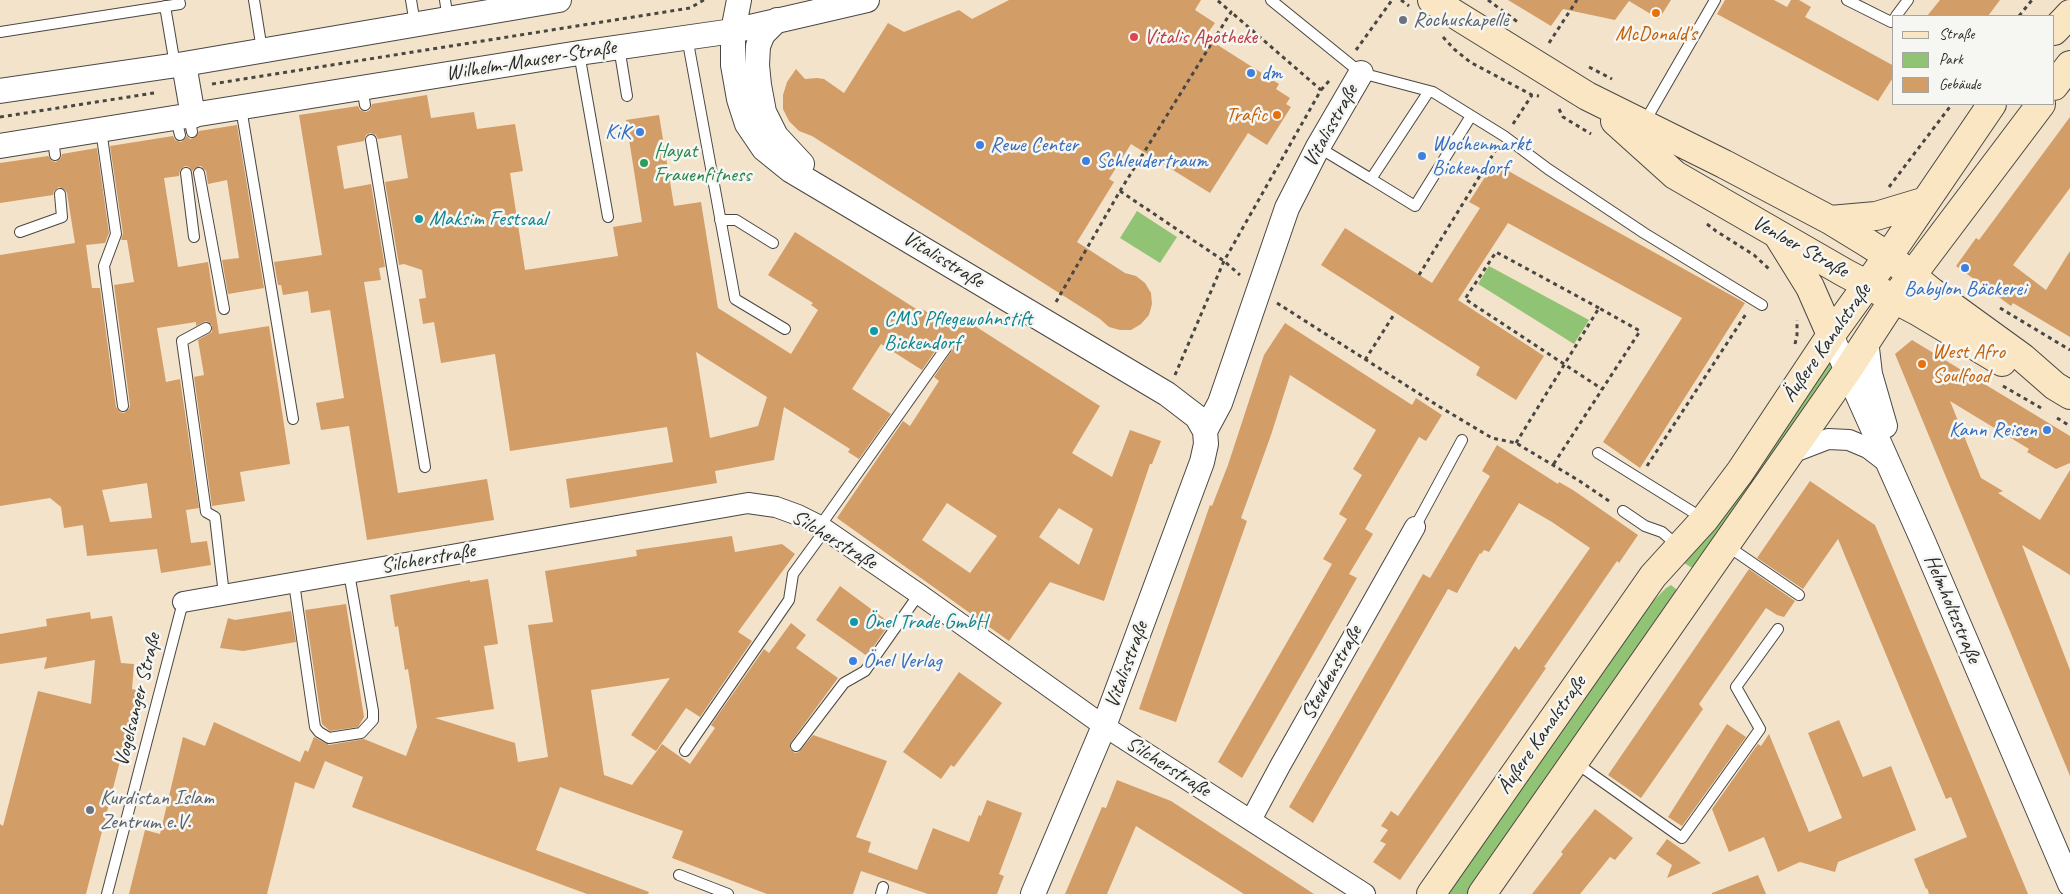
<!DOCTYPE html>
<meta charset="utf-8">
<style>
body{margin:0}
#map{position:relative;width:2070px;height:894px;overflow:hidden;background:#f4e3cb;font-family:Caveat,sans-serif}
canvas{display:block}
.legend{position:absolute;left:1892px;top:15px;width:162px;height:90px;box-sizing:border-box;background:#f6f6f2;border:1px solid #a5a5a2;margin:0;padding:6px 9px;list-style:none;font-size:15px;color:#2b2b2b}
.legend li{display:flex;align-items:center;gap:10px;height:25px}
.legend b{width:25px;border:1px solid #a5a5a2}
</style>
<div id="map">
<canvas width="2070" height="894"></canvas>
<ul class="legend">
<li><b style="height:6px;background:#fbe6c4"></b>Straße</li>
<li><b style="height:14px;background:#90c374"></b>Park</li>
<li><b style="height:14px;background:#d29d67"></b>Gebäude</li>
</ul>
</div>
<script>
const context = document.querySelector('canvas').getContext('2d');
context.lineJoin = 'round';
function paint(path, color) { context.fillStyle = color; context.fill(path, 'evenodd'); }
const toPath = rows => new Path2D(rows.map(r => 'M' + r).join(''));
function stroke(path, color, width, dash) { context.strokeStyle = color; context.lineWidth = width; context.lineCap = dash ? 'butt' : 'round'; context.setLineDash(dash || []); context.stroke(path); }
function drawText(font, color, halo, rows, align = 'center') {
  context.font = font + ' Caveat,sans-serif'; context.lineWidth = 5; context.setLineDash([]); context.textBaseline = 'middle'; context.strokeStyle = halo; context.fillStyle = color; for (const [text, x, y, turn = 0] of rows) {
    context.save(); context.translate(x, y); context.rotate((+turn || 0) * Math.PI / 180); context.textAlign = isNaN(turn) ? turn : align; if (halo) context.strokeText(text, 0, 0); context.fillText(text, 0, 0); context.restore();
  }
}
paint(toPath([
 [1137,211,1177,237,1160,263,1120,238],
 [1489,266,1589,320,1574,344,1478,284],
 [1828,358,1835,362,1823,381,1694,569,1684,563,1707,534],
 [1671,585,1676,589,1677,594,1468,894,1442,894,1638,617,1666,588]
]), '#90c374');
paint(toPath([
 [1009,0,1201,0,1195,10,1215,23,1205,37,1279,84,1276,89,1290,98,1286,104,1291,107,1267,145,1248,133,1210,193,1131,144,1109,179,1114,182,1077,242,1125,273,1136,276,1145,283,1151,293,1152,304,1149,315,1141,324,1131,330,1120,330,1109,327,1100,319,812,136,799,131,789,121,783,109,783,95,787,82,796,69,805,79,817,78,824,79,844,93,888,23,904,32,959,10,972,19],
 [1508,0,1671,0,1659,19,1629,1,1615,20,1563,9,1551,26],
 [1725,0,1774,0,1787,7,1791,0,1799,0,1811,7,1805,17,1894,66,1894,76,1878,101,1717,14],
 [1940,0,2000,0,1988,16,1927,16],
 [427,95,431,118,474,112,477,129,515,124,523,171,510,173,525,270,618,256,613,227,642,222,626,120,659,115,674,206,701,202,718,308,791,354,818,310,811,305,813,303,768,275,795,232,921,312,922,309,957,330,964,319,1100,406,1072,453,1112,477,1130,430,1161,441,1152,464,1150,464,1104,601,1050,582,1009,641,837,518,903,421,910,426,939,381,934,377,953,349,952,345,947,341,940,344,922,370,881,344,852,389,891,414,859,459,848,452,850,449,784,407,774,460,715,471,717,483,570,508,566,479,673,462,667,427,510,451,495,354,441,363,434,322,423,324,419,299,426,298,422,270,404,264,399,265,385,182,408,178,401,135,378,139,376,135,370,133,366,135,364,141,337,146,344,189,371,184,385,267,379,268,381,280,364,282,398,493,487,479,494,520,367,540,349,426,321,430,316,403,344,398,330,310,311,313,308,291,283,295,281,285,278,285,274,262,322,255,299,115,358,106,360,110,366,112,370,110,372,104],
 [696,352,767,397,758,426,710,438],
 [947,503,997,536,970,573,922,540],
 [1059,508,1093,529,1079,565,1039,537],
 [2070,117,2070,188,2013,265,2046,290,2070,251,2070,337,2013,303,2011,306,1956,266,1976,238,1979,240],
 [237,125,264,288,228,294,222,260,239,258,227,180,208,184,206,171,201,166,195,168,192,171,189,167,185,166,180,170,179,176,164,178,178,267,208,262,219,334,269,326,290,464,240,472,245,501,212,506,194,377,204,375,198,340,212,332,212,325,206,321,196,326,196,322,157,328,166,382,180,379,199,508,186,510,191,543,207,541,211,565,161,573,157,549,87,556,83,525,64,528,61,507,50,498,0,506,0,255,75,243,67,193,65,190,59,187,54,191,53,195,0,203,0,163,48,156,52,161,56,162,61,158,62,154,97,148,109,233,105,243,86,245,92,288,100,288,116,407,120,412,124,413,129,409,130,405,114,285,134,282,127,240,121,240,123,233,110,146,173,136,175,140,181,142,187,136,190,139,196,137,199,131],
 [147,483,152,518,110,522,102,490],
 [1494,163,1745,303,1640,468,1603,442,1682,318,1508,223,1458,300,1544,356,1516,400,1476,375,1480,367,1321,265,1345,228,1432,283,1480,208,1469,202],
 [1285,323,1412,405,1416,398,1442,415,1426,441,1419,437,1365,529,1373,534,1349,574,1357,578,1242,778,1218,762,1332,564,1323,559,1347,519,1339,514,1362,475,1353,469,1376,430,1290,375,1271,435,1241,518,1247,521,1176,722,1139,709,1210,505,1212,506,1228,465,1264,355],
 [1912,340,2070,436,2070,463,2056,469,2027,452,2029,449,1950,401,1981,478,2003,491,1998,493,2040,520,2070,470,2070,575,2022,545,2070,670,2070,776,1895,354],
 [1497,445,1558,484,1559,482,1573,490,1638,535,1619,563,1617,561,1544,667,1546,668,1544,671,1400,880,1373,862,1386,844,1380,841,1388,830,1381,826,1391,811,1398,816,1515,646,1519,650,1590,548,1552,522,1519,503,1489,552,1484,550,1481,554,1480,553,1457,593,1448,589,1313,823,1289,807,1423,574,1430,578,1490,476,1482,471],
 [1810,481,1875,525,2028,894,1929,894,1927,888,1926,889,1914,859,1967,837,1951,797,1946,799,1838,539,1803,589,1757,558],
 [732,536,735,552,782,544,795,554,738,632,752,641,700,717,686,708,656,751,631,735,670,678,591,690,604,775,632,785,662,744,690,764,715,728,711,725,764,649,769,653,791,623,806,635,796,648,838,678,791,742,790,749,795,753,799,752,813,735,887,761,856,837,871,842,868,852,917,870,933,828,969,842,979,815,981,816,987,800,1022,813,999,874,1004,876,997,894,928,894,861,871,853,894,767,894,672,858,683,831,560,787,536,850,649,892,648,894,587,894,352,807,363,777,325,761,314,789,295,782,267,894,129,894,145,830,160,834,183,737,205,746,214,722,300,762,305,750,308,752,314,737,329,745,364,739,406,756,417,727,408,669,405,670,398,626,395,627,390,595,470,580,470,582,488,579,498,644,484,646,494,709,435,718,515,743,518,762,548,757,528,625,553,622,545,571,637,556,636,550],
 [1749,569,1795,601,1784,617,1777,615,1766,608,1699,704,1703,709,1641,798,1608,775],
 [840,586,890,623,867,656,816,620],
 [346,604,364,717,358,727,330,731,322,724,305,610],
 [291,611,296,642,243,651,220,648,228,618,235,620],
 [90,612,91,619,112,616,121,663,134,664,132,689,140,691,134,715,132,714,86,894,0,894,0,824,3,826,38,691,91,704,95,660,44,669,47,657,0,664,0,634,47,626,46,619],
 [959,672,1002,703,954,767,951,765,941,779,903,752],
 [1839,720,1863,777,1891,766,1916,830,1838,862,1835,872,1800,862,1778,872,1764,837,1729,852,1712,809,1758,744,1761,746,1769,734,1809,832,1842,818,1808,733],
 [1727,724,1746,737,1682,826,1668,817],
 [1117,780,1171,801,1314,894,1244,894,1136,826,1107,894,1065,894,1102,807,1106,808],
 [1595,809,1633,838,1615,860,1610,857,1580,894,1532,894,1563,854,1561,852],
 [1667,839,1701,863,1667,878,1672,865,1656,854],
 [1758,875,1766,894,1712,894,1712,893]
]), '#d29d67');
const service = toPath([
 [254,0,262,50],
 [411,0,415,24],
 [445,0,448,19],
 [1271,0,1361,73,1433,92,1504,136,1548,169,1644,233,1762,305],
 [1847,0,1891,22,1894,19],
 [165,6,175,65],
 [1896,16,1908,0],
 [0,32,180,4,179,0],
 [687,37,735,299,785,329],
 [619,47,627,96],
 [579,53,608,217],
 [362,87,365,105],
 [241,108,293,419],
 [189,116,192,132],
 [176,119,180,135],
 [1644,123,1715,0],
 [101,130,116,234,104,266,123,406],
 [53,138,55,155],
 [371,140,425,467],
 [1318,147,1371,179,1429,91],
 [186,173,194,237],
 [199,173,224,309],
 [1371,179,1415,206,1471,116],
 [720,220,736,220,773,243],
 [20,232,62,217,60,194],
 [206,328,182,341,206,512,215,517,224,595],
 [1598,453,1704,519],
 [1623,511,1645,526,1662,532,1678,546],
 [820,526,946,348],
 [1415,527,1462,440],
 [1726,545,1799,595],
 [294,583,315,727,319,732,329,738,361,733,373,720,373,711,349,573],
 [796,746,844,683,865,671,919,594],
 [685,751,789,600,793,574,825,530],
 [1576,763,1682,838,1760,729,1736,687,1778,629],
 [679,875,728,894],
 [107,894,183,602],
 [881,894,883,887]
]);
const minor = toPath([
 [1789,454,1828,439,1849,440,1868,448,1889,464],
 [183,602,748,503,776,507,798,515,820,526,919,594,1104,726,1365,894],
 [1251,820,1280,766,1415,527]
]);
const tertiary = toPath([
 [739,0,733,31,733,65,739,99,747,124,764,149,790,170,1167,394,1197,417,1205,431,1206,444,1202,462,1104,726,1033,894],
 [777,20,763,34,758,46,757,65,759,85,764,112,776,136,802,164],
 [184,64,193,116],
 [0,91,184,64,559,0],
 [0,146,579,53,733,31,867,0],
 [1831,335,1923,541,2070,884],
 [1866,340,1870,374,1885,426],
 [1205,431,1220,403,1287,208,1318,147,1361,73]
]);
const secondary = toPath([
 [1432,0,1587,96,1724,164,1830,220,1866,242,1888,256,1932,292,2023,358,2055,386,2070,395],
 [2054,31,2070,14],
 [2054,86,2070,65],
 [1615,121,1675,175,1845,273,1917,311,2002,362],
 [1830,220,1876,216,1926,201],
 [1779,237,1810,287,1831,335],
 [1431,894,1653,576,1704,520,1740,472,1831,335,1898,242,1992,104],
 [1482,894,1847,371,1894,299,2041,104]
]);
stroke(service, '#494743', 12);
stroke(minor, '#494743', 22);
stroke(tertiary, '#494743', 26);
stroke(secondary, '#494743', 30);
stroke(toPath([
 [1401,0,1409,6],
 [1488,0,1519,23],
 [2019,16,2032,0],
 [1443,37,1454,49,1470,62,1532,95,1539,96],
 [1549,43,1577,0],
 [1356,50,1392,0],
 [1589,67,1612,79],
 [212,84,690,8,704,0],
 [1321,90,1329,81],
 [1559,109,1563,117,1591,134],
 [0,117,154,93],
 [1513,124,1532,95],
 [1889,187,1952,104],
 [1120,191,1224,261,1240,275],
 [1707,224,1716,231,1754,255,1769,269],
 [1419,275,1497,148],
 [1056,302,1120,191,1231,12,1217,0],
 [1277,303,1440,407,1492,438,1516,443,1578,480,1612,503],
 [1599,308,1496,252,1465,299,1602,389],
 [2000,308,2070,350],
 [1795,344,1797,335,1797,320],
 [1365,360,1395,313],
 [1175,375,1224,261,1321,90,1231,12],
 [2003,386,2041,408],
 [2057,418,2070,426],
 [1516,443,1599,308,1640,331,1553,465],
 [1647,466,1746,314]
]), '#494743', 3, [4, 4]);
stroke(service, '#fff', 10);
stroke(minor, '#fff', 20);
stroke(tertiary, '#fff', 24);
stroke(secondary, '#fbe6c4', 28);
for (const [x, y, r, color] of [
 [1656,13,5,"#e8710a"],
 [1403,20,5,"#6b7280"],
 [1134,37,5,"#e0444e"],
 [1251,73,5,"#3f7fe0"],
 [1277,115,5,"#e8710a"],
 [640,132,5,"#3f7fe0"],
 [980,145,5,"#3f7fe0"],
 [1422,156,5,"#3f7fe0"],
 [1086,161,5,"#3f7fe0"],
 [644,163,5,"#2e9e5b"],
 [419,219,5,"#0f9aa8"],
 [1965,268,5,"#3f7fe0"],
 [874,331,5,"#0f9aa8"],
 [1922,364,5,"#e8710a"],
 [2047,430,5,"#3f7fe0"],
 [854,622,5,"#0f9aa8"],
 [853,661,5,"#3f7fe0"],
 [90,810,5,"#6b7280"]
]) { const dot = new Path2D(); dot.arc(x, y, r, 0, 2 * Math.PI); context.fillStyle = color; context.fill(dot); stroke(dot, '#f6f6f2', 2); }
drawText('21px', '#5b616d', '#f6f6f2', [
 ["Rochuskapelle",1413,20],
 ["Kurdistan Islam",100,798],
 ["Zentrum e.V.",100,822]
], 'left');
drawText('21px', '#c56008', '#f6f6f2', [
 ["McDonald's",1656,34],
 ["Trafic",1267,115,"right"],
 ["West Afro",1932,352,"left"],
 ["Soulfood",1932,376,"left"]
]);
drawText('21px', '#be3a42', '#f6f6f2', [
 ["Vitalis Apotheke",1144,37]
], 'left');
drawText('21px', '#2b2b2b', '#f6f6f2', [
 ["Wilhelm-Mauser-Straße",531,61,-9],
 ["Vitalisstraße",1331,126,-61],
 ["Venloer Straße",1800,247,29],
 ["Vitalisstraße",943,260,31],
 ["Äußere Kanalstraße",1827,343,-55],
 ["Silcherstraße",834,540,31],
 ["Silcherstraße",428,559,-10],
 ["Helmholtzstraße",1952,609,67],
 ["Vitalisstraße",1127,665,-70],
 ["Steubenstraße",1332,673,-61],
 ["Vogelsanger Straße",138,700,-76],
 ["Äußere Kanalstraße",1542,735,-55],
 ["Silcherstraße",1168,767,32]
]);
drawText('21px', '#366cbe', '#f6f6f2', [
 ["dm",1261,73],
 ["KiK",630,132,"right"],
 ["Wochenmarkt",1432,144],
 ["Bickendorf",1432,168],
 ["Rewe Center",990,145],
 ["Schleudertraum",1096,161],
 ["Babylon Bäckerei",1965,289,"center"],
 ["Kann Reisen",2037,430,"right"],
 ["Önel Verlag",863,661]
], 'left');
drawText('21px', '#27864d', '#f6f6f2', [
 ["Hayat",654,151],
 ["Frauenfitness",654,175]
], 'left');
drawText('21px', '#0d838f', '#f6f6f2', [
 ["Maksim Festsaal",429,219],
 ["CMS Pflegewohnstift",884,319],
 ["Bickendorf",884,343],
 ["Önel Trade GmbH",864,622]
], 'left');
</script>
